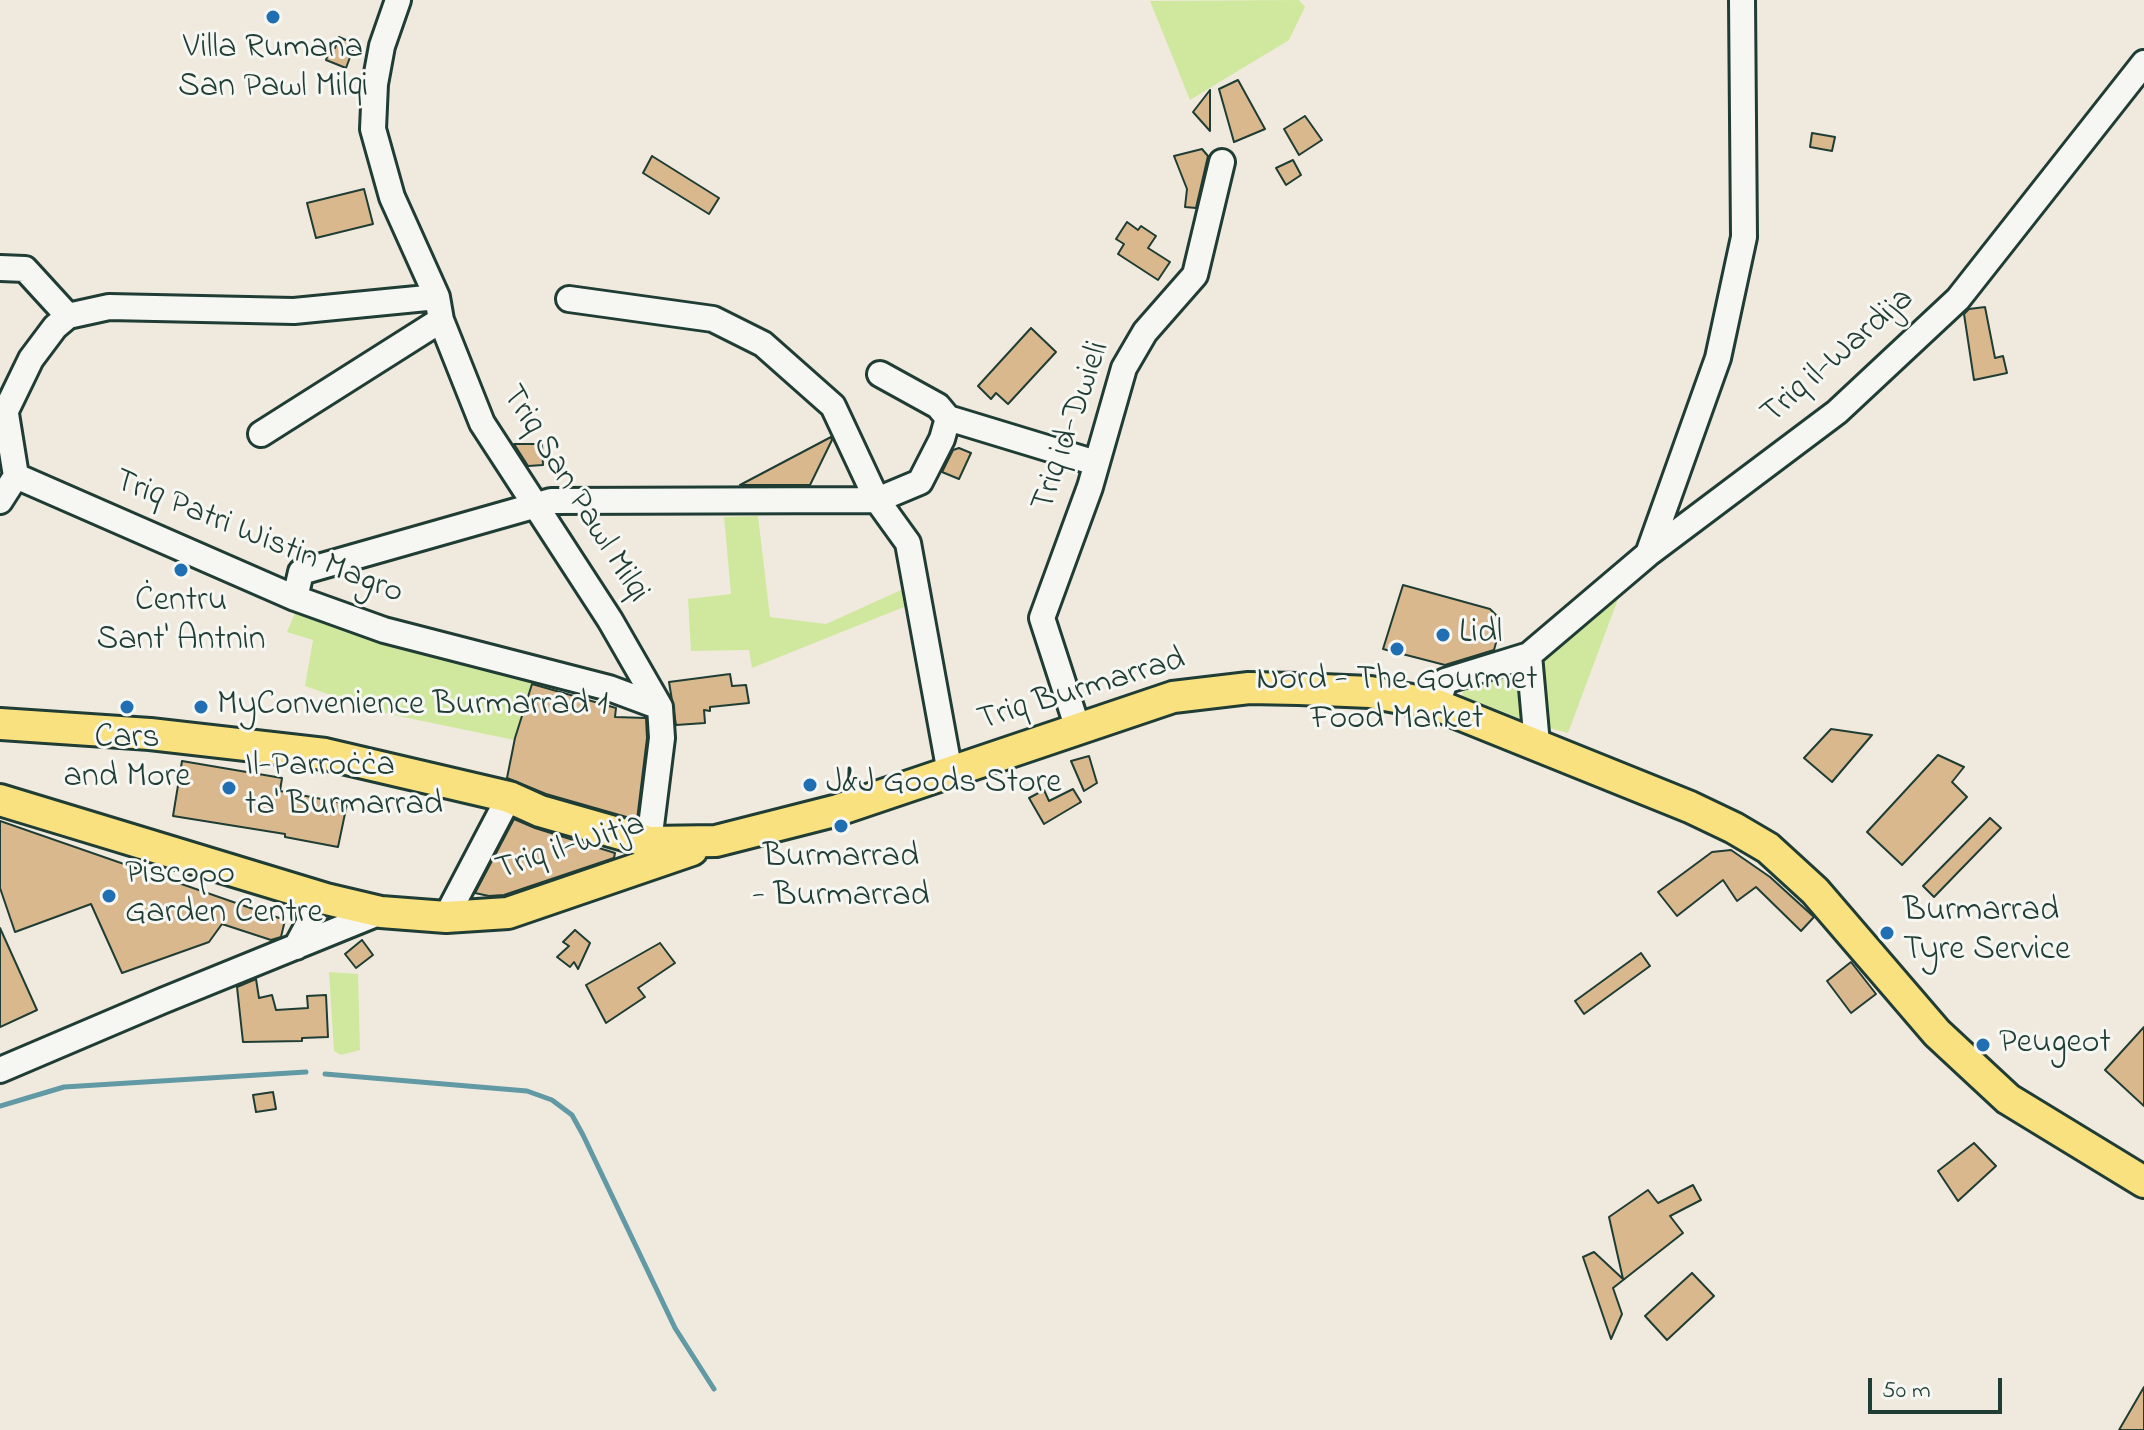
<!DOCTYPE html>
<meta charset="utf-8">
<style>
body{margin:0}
#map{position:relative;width:2144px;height:1430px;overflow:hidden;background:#f0eade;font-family:"Indie Flower",sans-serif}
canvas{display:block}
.scale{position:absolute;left:1868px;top:1378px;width:134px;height:36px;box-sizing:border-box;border:4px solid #1f3d34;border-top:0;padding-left:10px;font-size:24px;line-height:28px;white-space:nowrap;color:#1f3d34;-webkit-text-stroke:6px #f6f6f2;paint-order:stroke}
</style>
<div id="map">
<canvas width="2144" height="1430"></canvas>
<div class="scale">50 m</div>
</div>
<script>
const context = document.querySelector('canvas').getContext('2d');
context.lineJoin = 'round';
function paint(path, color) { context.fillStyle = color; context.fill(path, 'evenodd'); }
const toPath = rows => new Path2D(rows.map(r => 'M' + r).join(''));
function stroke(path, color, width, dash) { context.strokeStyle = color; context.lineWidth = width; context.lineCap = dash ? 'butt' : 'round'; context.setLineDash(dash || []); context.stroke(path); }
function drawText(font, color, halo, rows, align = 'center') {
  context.font = font + ' "Indie Flower",sans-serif'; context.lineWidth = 6; context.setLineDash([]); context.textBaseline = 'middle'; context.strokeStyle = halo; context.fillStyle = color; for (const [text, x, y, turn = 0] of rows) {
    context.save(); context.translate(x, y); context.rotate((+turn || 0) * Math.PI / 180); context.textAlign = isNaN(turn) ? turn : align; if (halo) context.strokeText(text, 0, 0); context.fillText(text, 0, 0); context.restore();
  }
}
paint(toPath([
 [1299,0,1305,7,1289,40,1190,100,1150,1],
 [758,516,770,617,826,624,910,586,914,603,752,668,749,650,691,651,688,599,731,594,724,517],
 [1621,591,1568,733,1546,727,1539,669,1542,657],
 [295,613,533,682,514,740,379,712,305,686,313,640,287,632],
 [1523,670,1524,720,1462,696,1466,682],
 [329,972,358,974,360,1050,341,1055,334,1051]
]), '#d0e89e');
stroke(toPath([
 [325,1074,527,1091,552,1100,572,1115,583,1135,675,1328,714,1389],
 [0,1106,64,1087,306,1072]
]), '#6199a4', 5);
const building = toPath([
 [339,37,355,44,346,68,326,60,331,46,335,48,339,37],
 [1238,80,1265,129,1234,142,1219,89,1238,80],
 [1210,90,1210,131,1193,112,1210,90],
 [1305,116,1322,140,1299,155,1284,129,1305,116],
 [1812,133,1835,137,1832,151,1810,147,1812,133],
 [1202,149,1208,156,1196,208,1185,207,1187,189,1174,156,1202,149],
 [652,156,719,198,709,214,643,173,652,156],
 [1293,160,1301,175,1286,185,1276,168,1293,160],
 [364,189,373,224,316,238,307,203,364,189],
 [1127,222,1138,230,1141,226,1156,236,1148,248,1170,262,1158,280,1118,254,1124,244,1116,239,1127,222],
 [1985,307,1995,358,2003,356,2007,373,1974,380,1964,314,1969,309,1985,307],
 [1031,328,1056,352,1008,404,996,393,991,399,978,386,1031,328],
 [831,437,832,440,810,485,740,485,831,437],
 [514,444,542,444,543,465,528,466,514,444],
 [959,448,971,453,959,479,942,472,953,450,959,448],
 [1403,585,1490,609,1502,621,1494,650,1445,665,1383,649,1403,585],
 [730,674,732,686,746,685,749,703,710,707,710,711,704,710,705,723,676,725,669,682,730,674],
 [532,684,616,708,615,717,646,718,647,738,637,820,546,794,507,778,515,738,532,684],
 [1831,729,1872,735,1832,782,1804,758,1831,729],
 [1938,755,1964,767,1952,782,1967,797,1902,865,1867,832,1938,755],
 [1089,756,1097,783,1084,791,1071,761,1089,756],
 [182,761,282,778,280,791,347,804,338,847,285,837,285,834,173,816,182,761],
 [1073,789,1081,802,1044,824,1029,798,1044,790,1049,801,1073,789],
 [1990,818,2001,828,1934,897,1923,886,1990,818],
 [514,819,535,828,615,853,614,858,504,895,489,896,475,893,514,819],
 [0,821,285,920,281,937,271,940,222,924,209,942,122,973,91,904,15,932,0,888,0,821],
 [1731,850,1770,877,1814,917,1801,931,1756,887,1737,901,1723,880,1677,916,1658,892,1712,852,1731,850],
 [0,928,37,1010,0,1027,0,928],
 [575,930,590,943,578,969,574,962,570,967,557,957,569,946,563,942,575,930],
 [362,940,373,955,356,968,345,954,362,940],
 [660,943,675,963,638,988,645,997,606,1023,586,985,660,943],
 [1641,953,1650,966,1584,1014,1575,1001,1641,953],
 [1851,962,1876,994,1851,1013,1827,981,1851,962],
 [256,979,259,998,272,995,276,1010,308,1008,307,996,326,995,328,1037,302,1038,302,1041,243,1042,237,987,256,979],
 [2144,1027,2144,1106,2105,1070,2144,1027],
 [273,1092,276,1109,256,1112,253,1095,273,1092],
 [1974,1143,1996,1166,1958,1201,1938,1171,1974,1143],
 [1693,1185,1701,1200,1670,1216,1683,1233,1613,1288,1622,1314,1611,1339,1583,1257,1594,1252,1623,1279,1609,1217,1648,1190,1658,1203,1693,1185],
 [1692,1273,1714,1296,1667,1340,1645,1316,1692,1273],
 [2144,1387,2144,1430,2119,1430,2144,1387]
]);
paint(building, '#dab88d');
stroke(building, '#1f3d34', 2);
const minor = toPath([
 [398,0,382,46,375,84,373,129,392,197,437,297,441,320,482,423,610,620,660,707,662,738,649,842],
 [0,268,25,269,68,316,109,307,294,311,437,297],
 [569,299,713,319,763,344,833,406,877,500,908,543,950,773],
 [880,374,938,406,948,418,1096,463],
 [0,423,31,359,55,327,68,316],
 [261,434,441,320],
 [16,476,295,598,384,630,609,688,660,707],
 [0,501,16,476,6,414],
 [1648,554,1718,358,1744,237,1742,0],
 [295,598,301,572,551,501,877,500,920,482,942,439,948,418],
 [1529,655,1537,744],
 [1437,705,1445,681,1529,655,1648,554,1837,412,1958,299,2144,63],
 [1078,729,1042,618,1090,487,1124,368,1145,332,1195,275,1222,162],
 [446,917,509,797],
 [296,947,310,921,305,892],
 [0,1070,162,1001,381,912]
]);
const major = toPath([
 [0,724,150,734,325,754,509,797,540,811,649,842,716,841,838,810,1173,697,1249,688,1299,689,1370,692,1437,705,1690,807,1734,828,1768,848,1815,891,1937,1033,2008,1099,2144,1182],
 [0,800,326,899,381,912,446,917,508,913,692,850]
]);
stroke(minor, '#1f3d34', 30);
stroke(major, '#1f3d34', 36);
stroke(minor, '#f6f6f2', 24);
stroke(major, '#fae180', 30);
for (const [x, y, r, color] of [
 [273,17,8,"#1f6fb2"],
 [181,570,8,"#1f6fb2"],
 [1443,635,8,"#1f6fb2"],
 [1397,649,8,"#1f6fb2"],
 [127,707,8,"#1f6fb2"],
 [201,707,8,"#1f6fb2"],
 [810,785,8,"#1f6fb2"],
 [229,788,8,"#1f6fb2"],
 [841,826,8,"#1f6fb2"],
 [109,896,8,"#1f6fb2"],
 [1887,933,8,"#1f6fb2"],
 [1983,1045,8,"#1f6fb2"]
]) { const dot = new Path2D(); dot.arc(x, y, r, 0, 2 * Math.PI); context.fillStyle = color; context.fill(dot); stroke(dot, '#f6f6f2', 3); }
drawText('34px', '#1f3d34', '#f6f6f2', [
 ["Villa Rumana",273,50,"center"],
 ["San Pawl Milqi",273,89,"center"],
 ["Ċentru",181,603,"center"],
 ["Sant' Antnin",181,642,"center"],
 ["Lidl",1459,635],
 ["Nord - The Gourmet",1397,682,"center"],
 ["Food Market",1397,721,"center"],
 ["MyConvenience Burmarrad 1",217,707],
 ["Cars",127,740,"center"],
 ["and More",127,779,"center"],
 ["Il-Parroċċa",245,768],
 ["ta' Burmarrad",245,807],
 ["J&J Goods Store",826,785],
 ["Burmarrad",841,859,"center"],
 ["- Burmarrad",841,898,"center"],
 ["Piscopo",125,876],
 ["Garden Centre",125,915],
 ["Burmarrad",1903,913],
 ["Tyre Service",1903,952],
 ["Peugeot",1999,1045]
], 'left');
drawText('34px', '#1f3d34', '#f6f6f2', [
 ["Triq il-Wardija",1839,358,-41],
 ["Triq id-Dwieli",1073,427,-71],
 ["Triq San Pawl Milqi",573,495,58],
 ["Triq Patri Wistin Magro",258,539,22],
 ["Triq Burmarrad",1082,692,-17],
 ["Triq il-Witja",571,849,-18]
]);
</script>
